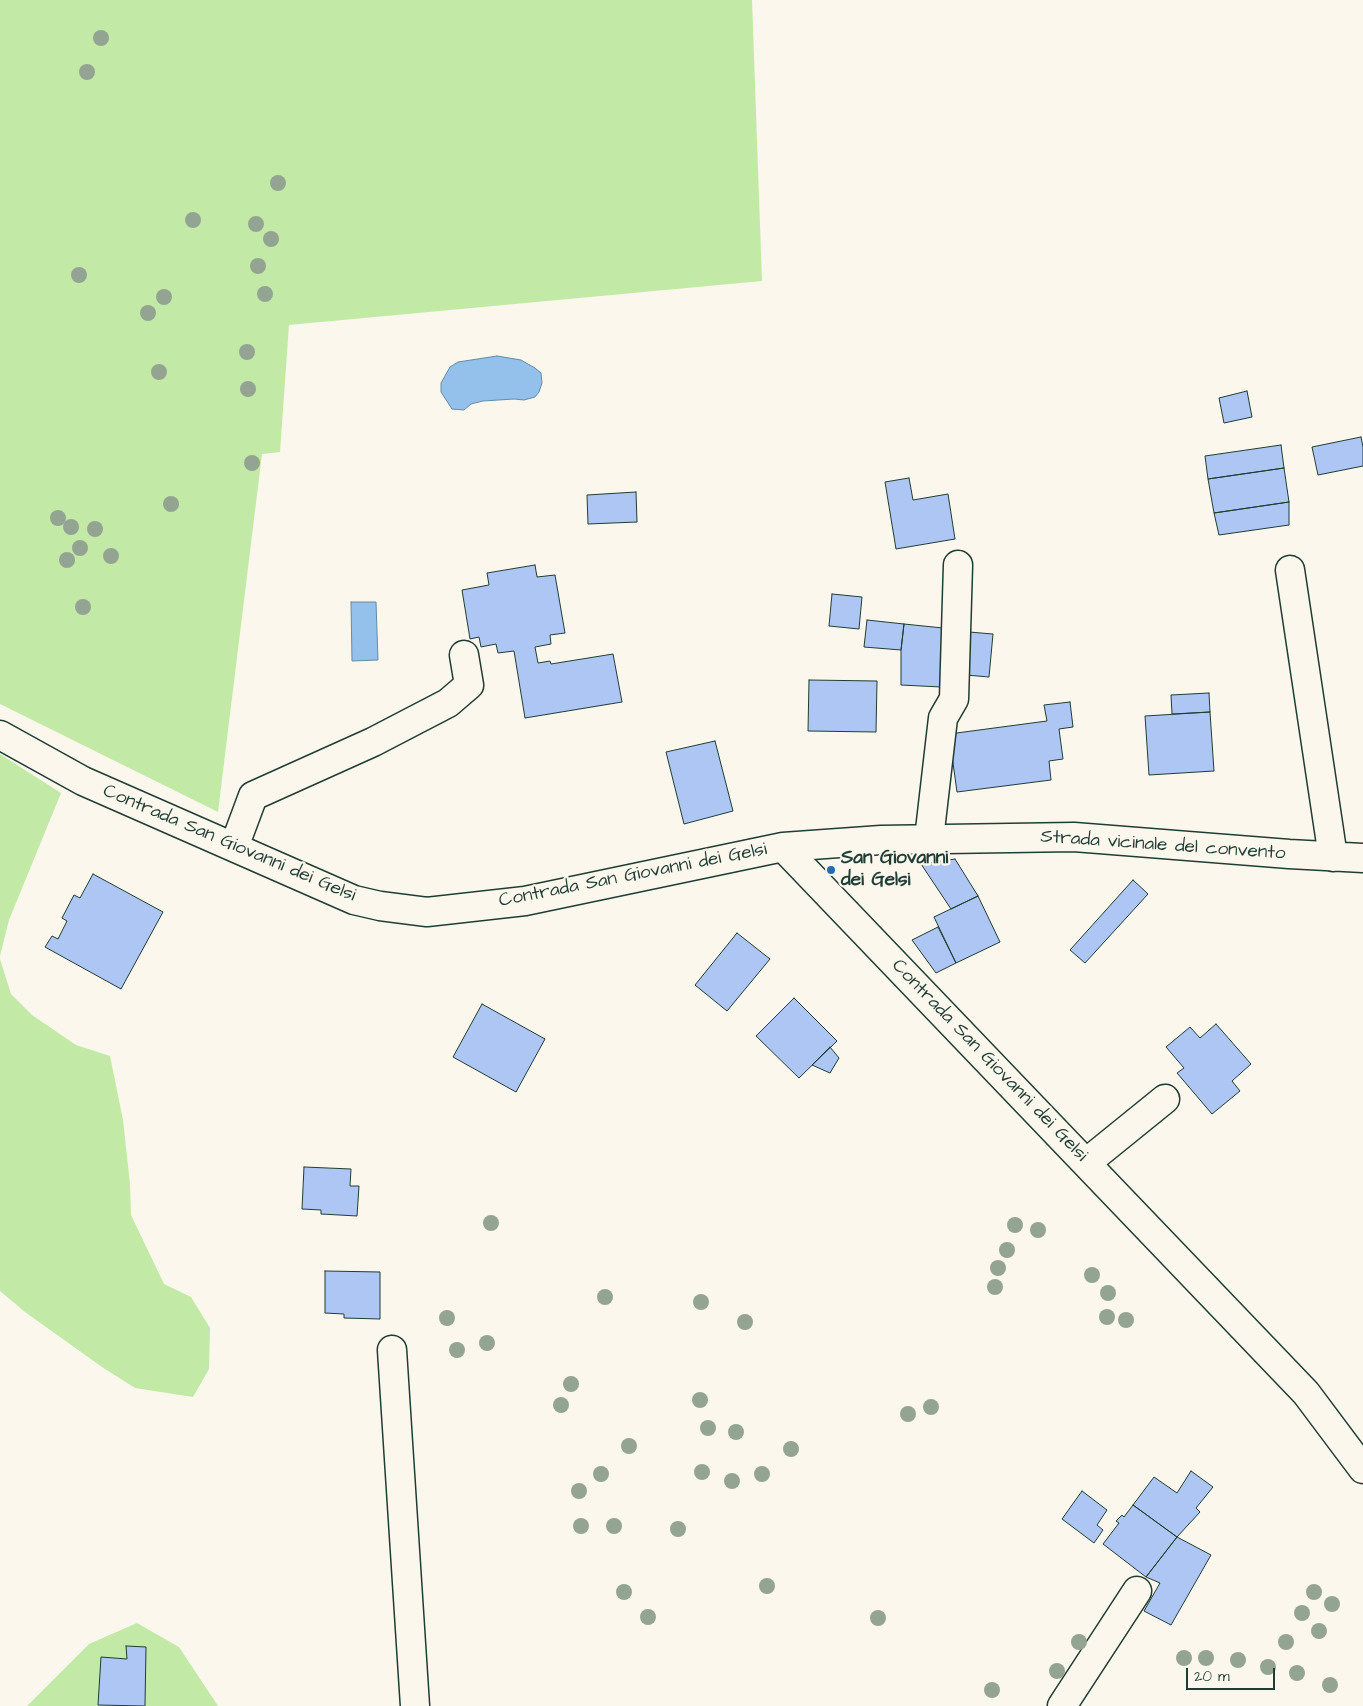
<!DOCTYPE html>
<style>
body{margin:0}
#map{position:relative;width:1363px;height:1706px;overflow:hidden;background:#fbf7ec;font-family:"Architects Daughter",sans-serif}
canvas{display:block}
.scale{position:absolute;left:1186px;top:1668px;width:89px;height:22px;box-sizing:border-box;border:2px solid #1f3d34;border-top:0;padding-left:6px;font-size:15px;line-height:18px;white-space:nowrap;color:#1f3d34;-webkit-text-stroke:4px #fbf7ec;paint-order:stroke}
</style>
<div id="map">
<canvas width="1363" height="1706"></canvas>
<div class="scale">20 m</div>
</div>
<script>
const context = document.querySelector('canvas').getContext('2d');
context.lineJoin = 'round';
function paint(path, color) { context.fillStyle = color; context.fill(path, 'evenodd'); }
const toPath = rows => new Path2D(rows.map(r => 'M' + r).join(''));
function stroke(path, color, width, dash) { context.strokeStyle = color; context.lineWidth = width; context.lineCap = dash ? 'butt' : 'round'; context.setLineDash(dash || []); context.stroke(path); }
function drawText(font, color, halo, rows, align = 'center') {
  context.font = font + ' "Architects Daughter",sans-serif'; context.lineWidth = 4.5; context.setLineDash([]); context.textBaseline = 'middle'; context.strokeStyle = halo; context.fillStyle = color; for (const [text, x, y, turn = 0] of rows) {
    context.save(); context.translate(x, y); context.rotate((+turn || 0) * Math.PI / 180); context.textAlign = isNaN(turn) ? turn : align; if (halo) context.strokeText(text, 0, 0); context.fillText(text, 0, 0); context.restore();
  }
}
paint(toPath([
 [0,0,752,0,762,281,289,325,280,452,262,454,218,812,0,704],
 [0,754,61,793,9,920,0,956],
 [0,959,11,994,32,1015,76,1045,110,1056,123,1120,130,1184,131,1215,164,1284,191,1297,210,1328,209,1369,193,1397,135,1388,102,1367,25,1312,0,1291],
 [137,1623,179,1647,218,1706,27,1706,89,1644]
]), '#c2eaa6');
const water = toPath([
 [497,356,521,360,535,368,541,373,542,383,539,392,535,397,524,400,514,399,483,401,471,404,464,410,452,409,441,392,441,383,450,367,458,362,497,356],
 [351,602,376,602,378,660,352,661,351,602]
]);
paint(water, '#93c1eb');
stroke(water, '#658ca2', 1);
const building = toPath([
 [1247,391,1252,417,1224,423,1219,398,1247,391],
 [1361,437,1363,447,1363,466,1318,475,1312,447,1361,437],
 [1281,445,1284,468,1208,479,1205,456,1281,445],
 [1284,468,1289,502,1214,513,1208,479,1284,468],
 [909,478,913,500,948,494,955,539,896,549,885,482,909,478],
 [636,492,637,522,588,524,587,495,636,492],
 [1289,502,1289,525,1219,535,1214,513,1289,502],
 [535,565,537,577,555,575,565,633,550,635,551,644,535,647,538,663,550,661,551,664,613,654,622,702,525,718,514,651,498,653,496,644,481,647,479,637,470,639,462,590,489,585,487,573,535,565],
 [832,594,862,597,859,629,829,626,832,594],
 [867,620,904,624,901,650,864,647,867,620],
 [904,624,943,628,941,687,901,685,901,650,904,624],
 [969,632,993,634,989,677,966,675,969,632],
 [809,680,877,681,876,732,808,731,809,680],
 [1209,693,1210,712,1172,714,1171,695,1209,693],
 [1070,702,1073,727,1059,729,1063,759,1049,761,1051,780,957,792,949,734,1047,721,1044,705,1070,702],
 [1210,712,1214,771,1149,775,1145,716,1210,712],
 [715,741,733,811,684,824,666,752,715,741],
 [955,859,978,896,951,909,921,864,955,859],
 [93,874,163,912,121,989,45,947,52,936,58,939,67,921,62,918,74,895,80,898,93,874],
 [1133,880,1148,894,1085,963,1070,950,1133,880],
 [978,896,1000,942,956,963,934,917,978,896],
 [938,927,956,963,936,973,912,940,938,927],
 [737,933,770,959,727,1011,695,985,737,933],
 [794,998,837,1041,799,1078,756,1036,794,998],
 [482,1004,545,1039,516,1092,453,1057,482,1004],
 [1216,1024,1251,1064,1232,1081,1240,1091,1212,1114,1177,1073,1184,1068,1166,1047,1190,1027,1200,1038,1216,1024],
 [830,1047,839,1058,830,1073,812,1065,830,1047],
 [304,1167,351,1169,350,1186,359,1186,357,1216,321,1214,321,1210,302,1209,304,1167],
 [325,1271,380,1272,380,1319,344,1318,344,1314,325,1313,325,1271],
 [1191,1471,1213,1487,1196,1508,1200,1512,1177,1537,1133,1505,1154,1477,1177,1493,1191,1471],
 [1082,1491,1107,1510,1097,1525,1103,1530,1094,1543,1062,1519,1082,1491],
 [1133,1505,1177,1537,1146,1577,1103,1544,1119,1523,1116,1521,1122,1515,1124,1517,1133,1505],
 [1177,1537,1211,1555,1171,1625,1144,1611,1160,1583,1146,1577,1177,1537],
 [126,1646,146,1647,145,1706,98,1705,101,1657,127,1659,126,1646]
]);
paint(building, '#adc6f3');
stroke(building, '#1f3d34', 1);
const minor = toPath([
 [1290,570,1333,857],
 [0,735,83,781,354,900,380,906,427,912,525,901,783,847,881,840,1074,837,1289,854,1363,858],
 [929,839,943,718,954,699,958,565],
 [234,847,253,796,373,742,448,703,469,685,464,655],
 [783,847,1306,1393,1363,1469],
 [1086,1163,1165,1099],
 [392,1350,415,1706],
 [1062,1706,1137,1591]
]);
stroke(minor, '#1f3d34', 31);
stroke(minor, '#fbf7ec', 28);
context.fillStyle = '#94a493';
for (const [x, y] of [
 [101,38],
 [87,72],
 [278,183],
 [193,220],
 [256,224],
 [271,239],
 [258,266],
 [79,275],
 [265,294],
 [164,297],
 [148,313],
 [247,352],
 [159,372],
 [248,389],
 [252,463],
 [171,504],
 [58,518],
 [71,527],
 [95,529],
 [80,548],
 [111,556],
 [67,560],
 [83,607],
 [491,1223],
 [1015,1225],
 [1038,1230],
 [1007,1250],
 [998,1268],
 [1092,1275],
 [995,1287],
 [1108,1293],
 [605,1297],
 [701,1302],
 [1107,1317],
 [447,1318],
 [1126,1320],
 [745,1322],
 [487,1343],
 [457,1350],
 [571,1384],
 [700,1400],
 [561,1405],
 [931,1407],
 [908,1414],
 [708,1428],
 [736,1432],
 [629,1446],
 [791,1449],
 [702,1472],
 [601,1474],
 [762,1474],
 [732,1481],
 [579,1491],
 [581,1526],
 [614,1526],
 [678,1529],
 [767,1586],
 [624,1592],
 [1314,1592],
 [1332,1604],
 [1302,1613],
 [648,1617],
 [878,1618],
 [1319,1631],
 [1079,1642],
 [1286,1642],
 [1184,1658],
 [1206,1658],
 [1238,1660],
 [1268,1667],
 [1057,1671],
 [1297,1673],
 [1330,1685],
 [992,1690]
]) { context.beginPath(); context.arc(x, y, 8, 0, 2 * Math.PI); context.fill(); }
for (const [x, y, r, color] of [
 [831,870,5,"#1f6fb2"]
]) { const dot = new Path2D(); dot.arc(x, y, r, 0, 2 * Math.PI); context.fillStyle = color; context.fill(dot); stroke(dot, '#fbf7ec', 2); }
drawText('19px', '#1f3d34', '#fbf7ec', [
 ["Contrada San Giovanni dei Gelsi",229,844,23],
 ["Strada vicinale del convento",1163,846,4],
 ["Contrada San Giovanni dei Gelsi",633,876,-11],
 ["Contrada San Giovanni dei Gelsi",989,1061,46]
]);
drawText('bold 19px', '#1f3d34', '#fbf7ec', [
 ["San Giovanni",841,859],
 ["dei Gelsi",841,881]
], 'left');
</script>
